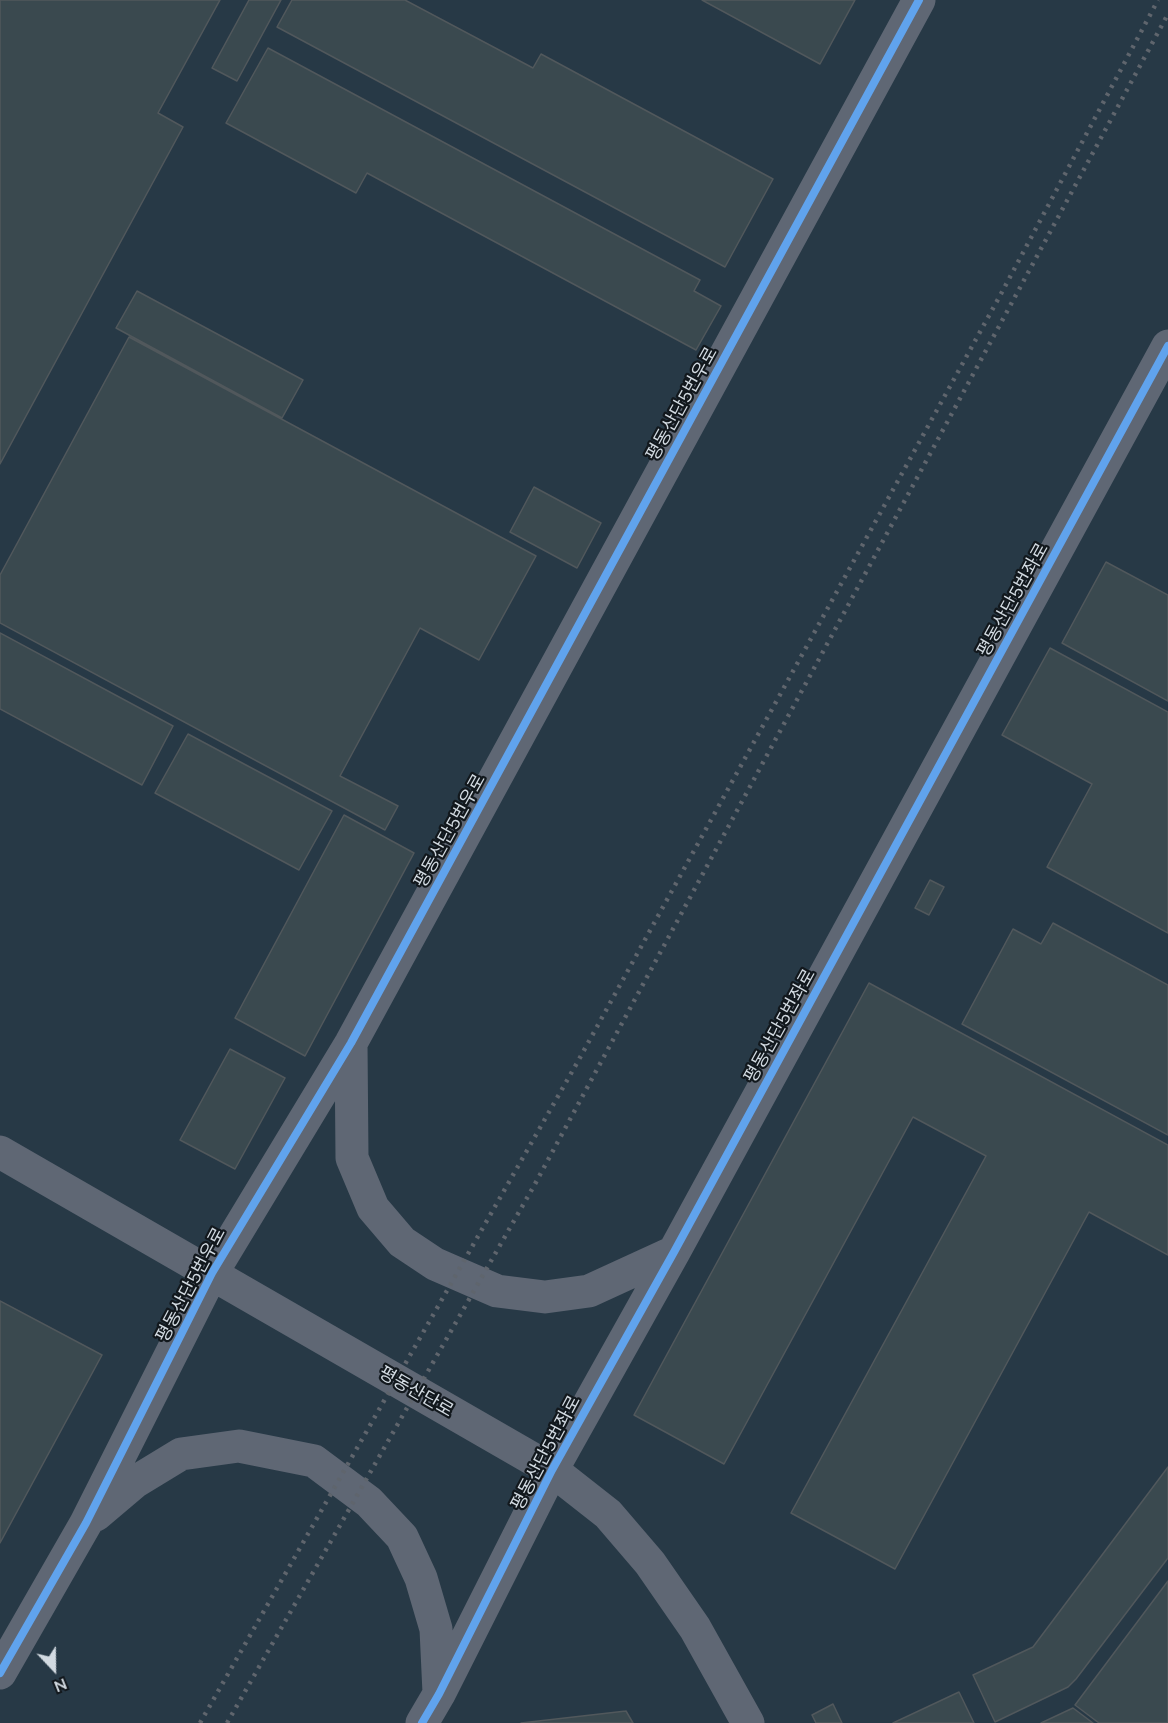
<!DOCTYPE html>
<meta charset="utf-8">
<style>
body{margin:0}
#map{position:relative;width:1168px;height:1723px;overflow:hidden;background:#293036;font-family:Mulish,sans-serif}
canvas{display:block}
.north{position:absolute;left:24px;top:1639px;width:60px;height:60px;-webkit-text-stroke:4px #12181d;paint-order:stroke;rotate:158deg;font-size:16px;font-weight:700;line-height:24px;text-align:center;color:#d2dae1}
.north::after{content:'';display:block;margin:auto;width:21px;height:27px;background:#d2dae1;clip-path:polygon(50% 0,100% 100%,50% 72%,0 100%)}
</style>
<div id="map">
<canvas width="1168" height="1723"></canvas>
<div class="north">N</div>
</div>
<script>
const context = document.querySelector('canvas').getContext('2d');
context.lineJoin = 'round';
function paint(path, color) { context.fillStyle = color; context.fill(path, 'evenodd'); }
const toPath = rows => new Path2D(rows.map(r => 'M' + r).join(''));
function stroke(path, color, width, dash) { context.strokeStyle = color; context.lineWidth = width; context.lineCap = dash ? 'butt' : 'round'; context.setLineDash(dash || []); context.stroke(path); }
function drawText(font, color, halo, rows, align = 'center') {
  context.font = font + ' Mulish,"Noto Sans KR",sans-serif'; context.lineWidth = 4.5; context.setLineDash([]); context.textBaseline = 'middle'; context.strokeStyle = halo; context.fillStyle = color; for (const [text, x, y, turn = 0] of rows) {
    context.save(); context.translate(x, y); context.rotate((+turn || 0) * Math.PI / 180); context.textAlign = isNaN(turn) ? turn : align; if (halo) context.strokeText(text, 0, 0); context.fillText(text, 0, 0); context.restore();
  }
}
paint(toPath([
 [0,0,1168,0,1168,1723,0,1723]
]), '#273946');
const building = toPath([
 [0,0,220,0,158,113,183,127,0,464,0,0],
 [249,0,281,0,237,81,212,68,249,0],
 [292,0,405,0,533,68,541,54,773,179,725,267,277,27,292,0],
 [702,0,855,0,820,64,702,0],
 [268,48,700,280,694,291,721,306,696,350,367,173,356,193,226,123,268,48],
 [137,291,303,380,282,418,116,328,137,291],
 [129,337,536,556,479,660,420,628,340,776,398,806,385,830,0,623,0,575,129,337],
 [534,487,601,523,577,568,510,532,534,487],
 [1106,562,1168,595,1168,701,1062,643,1106,562],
 [0,633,173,726,142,785,0,709,0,633],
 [1050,648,1168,712,1168,933,1047,867,1092,784,1002,735,1050,648],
 [188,734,332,811,299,870,155,793,188,734],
 [344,815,414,853,305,1056,235,1018,344,815],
 [930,880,944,887,929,915,915,908,930,880],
 [1053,923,1168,985,1168,1135,962,1024,1013,929,1041,944,1053,923],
 [869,983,1168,1145,1168,1255,1089,1212,895,1569,791,1513,986,1156,913,1117,724,1464,634,1415,869,983],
 [230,1049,285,1078,235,1169,180,1140,230,1049],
 [0,1301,102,1355,0,1543,0,1301],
 [1168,1467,1168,1558,1076,1679,1068,1687,995,1722,973,1675,1033,1647,1168,1467],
 [1168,1581,1168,1723,1099,1723,1075,1705,1168,1581],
 [959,1692,974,1723,893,1723,959,1692],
 [833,1704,842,1723,816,1723,812,1715,833,1704],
 [1073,1708,1093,1723,1041,1723,1073,1708],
 [626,1711,633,1723,521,1723,626,1711]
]);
paint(building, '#3a494f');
stroke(building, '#51585c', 1.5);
stroke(toPath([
 [351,1043,352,1158,373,1208,402,1242,435,1264,497,1291,545,1297,589,1291,674,1252],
 [0,1152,552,1470,608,1514,650,1563,695,1628,748,1723],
 [96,1515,135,1482,181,1454,239,1446,314,1461,369,1502,402,1537,421,1578,436,1629,439,1693],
 [0,1673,86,1523,212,1273,351,1043,919,0],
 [422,1723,439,1694,552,1470,674,1252,1168,346]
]), '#5f6774', 33);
stroke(toPath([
 [200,1723,577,1063,1002,292,1158,0],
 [227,1723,535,1184,1168,14]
]), '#5f656d', 4.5, [3, 6]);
stroke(toPath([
 [0,1673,86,1523,212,1273,351,1043,919,0],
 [422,1723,439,1694,552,1470,674,1252,1168,346]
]), '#60a3ed', 8);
drawText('18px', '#d2dae1', '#12181d', [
 ["평동산단5번우로",682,404,-61],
 ["평동산단5번좌로",1013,600,-61],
 ["평동산단5번우로",450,831,-61],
 ["평동산단5번좌로",780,1026,-61],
 ["평동산단5번우로",191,1285,-62],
 ["평동산단로",416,1392,30],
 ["평동산단5번좌로",546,1453,-62]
]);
</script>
